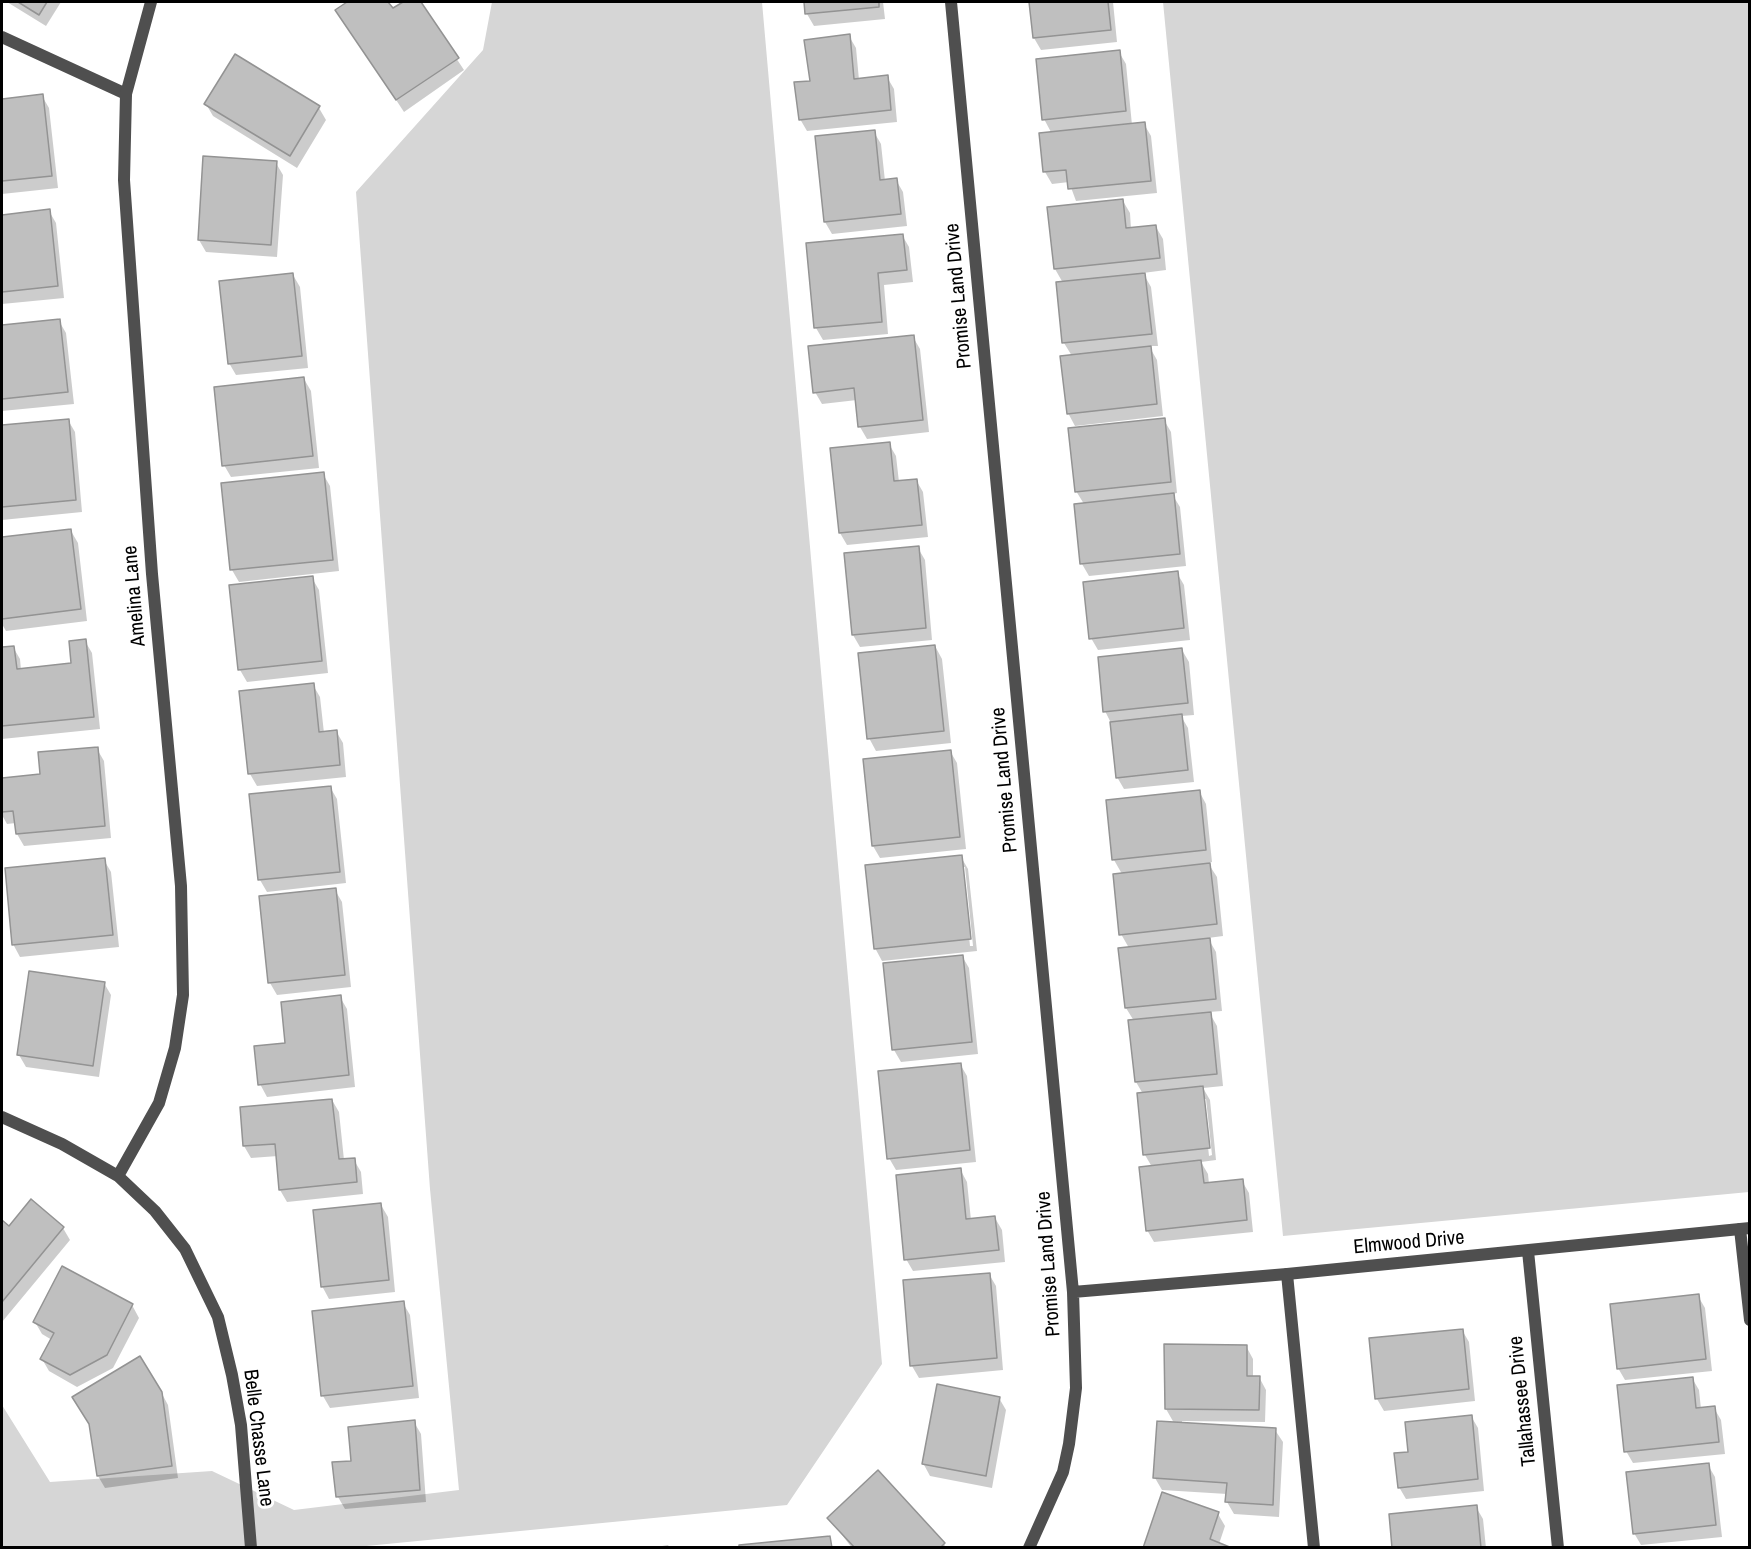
<!DOCTYPE html>
<style>
body{margin:0}
#map{position:relative;width:1751px;height:1549px;overflow:hidden;background:#fff;font-family:"Archivo Narrow",sans-serif}
canvas{display:block}
.frame{position:absolute;inset:0;border:3px solid #000;pointer-events:none}
</style>
<div id="map">
<canvas width="1751" height="1549"></canvas>
<div class="frame"></div>
</div>
<script>
const context = document.querySelector('canvas').getContext('2d');
context.lineJoin = 'round';
function paint(path, color) { context.fillStyle = color; context.fill(path, 'evenodd'); }
const toPath = rows => new Path2D(rows.map(r => 'M' + r).join(''));
function stroke(path, color, width, dash) { context.strokeStyle = color; context.lineWidth = width; context.lineCap = dash ? 'butt' : 'round'; context.setLineDash(dash || []); context.stroke(path); }
function drawText(font, color, halo, rows, align = 'center') {
  context.font = font + ' "Archivo Narrow",sans-serif'; context.lineWidth = 6; context.setLineDash([]); context.textBaseline = 'middle'; context.strokeStyle = halo; context.fillStyle = color; for (const [text, x, y, turn = 0] of rows) {
    context.save(); context.translate(x, y); context.rotate((+turn || 0) * Math.PI / 180); context.textAlign = isNaN(turn) ? turn : align; if (halo) context.strokeText(text, 0, 0); context.fillText(text, 0, 0); context.restore();
  }
}
paint(toPath([
 [492,2,762,2,882,1364,787,1505,356,1547,2,1547,2,1405,50,1482,212,1471,294,1510,459,1490,430,1189,356,192,483,50],
 [1163,2,1749,2,1749,1192,1283,1236]
]), '#d6d6d6');
paint(toPath([
 [7,2,61,2,46,26],
 [350,2,386,2,392,10,405,2,419,2,464,70,404,112,337,10],
 [805,2,883,2,885,19,814,26,807,14],
 [1030,2,1113,2,1117,42,1041,50,1034,38],
 [849,36,856,48,859,80,887,77,894,89,897,122,807,131,800,119,812,82],
 [1119,52,1126,64,1132,125,1144,124,1151,136,1157,193,1076,201,1069,182,1052,184,1045,172,1052,134,1044,119],
 [235,56,319,108,326,120,297,168,213,116,206,104],
 [42,96,49,108,58,188,2,194,2,100],
 [874,132,881,144,885,181,896,180,903,192,907,226,832,234,825,222],
 [276,163,283,175,277,257,206,252,199,240],
 [1123,201,1130,213,1131,229,1156,227,1163,239,1166,270,1143,273,1151,287,1158,346,1149,346,1157,360,1163,416,1075,426,1068,413,1072,356,1064,343,1063,283,1055,269,1049,209],
 [49,211,56,223,64,298,2,304,2,216],
 [902,235,909,247,913,282,884,285,888,334,823,340,816,328],
 [293,275,300,287,308,368,236,375,229,363],
 [59,321,66,333,74,404,2,411,2,327],
 [913,337,920,349,929,432,867,439,860,427,857,400,822,404,815,392],
 [304,379,311,391,319,468,231,477,224,465],
 [68,420,75,432,82,512,2,520,2,427],
 [1164,420,1171,432,1177,493,1172,494,1180,507,1186,566,1089,576,1082,564,1084,504,1076,491],
 [889,444,896,456,899,482,916,480,923,492,928,537,847,545,840,533,832,450],
 [323,474,330,486,339,571,239,582,232,570,223,484],
 [71,531,78,543,87,621,6,631,2,624,2,539],
 [918,548,925,560,932,640,860,647,853,635],
 [1177,573,1184,585,1190,640,1098,650,1091,638],
 [312,578,319,590,328,673,247,682,240,670],
 [85,641,92,653,100,729,2,739,2,648,13,647,20,659,21,670,73,664],
 [935,646,942,659,951,743,876,751,869,738],
 [1182,650,1189,662,1194,715,1181,716,1188,728,1194,782,1124,789,1117,777,1111,723,1105,711],
 [313,685,320,697,324,733,336,731,343,743,346,777,257,786,250,774],
 [97,749,104,761,111,838,24,846,17,834,16,823,7,824,2,815,2,779,41,776],
 [950,751,957,763,966,849,880,858,873,846],
 [330,787,337,799,346,883,267,892,260,880],
 [1199,791,1206,804,1212,862,1208,863,1217,877,1223,936,1208,938,1216,952,1222,1011,1209,1012,1217,1026,1223,1086,1203,1088,1210,1100,1216,1160,1201,1162,1208,1174,1209,1184,1242,1181,1249,1193,1253,1232,1154,1242,1147,1230,1152,1167,1145,1155,1143,1094,1136,1082,1130,1022,1134,1021,1126,1008,1120,949,1129,948,1121,934,1122,874,1114,860,1108,801],
 [1203,1099,1206,1099,1212,1155,1209,1156],
 [961,857,968,869,977,951,882,961,875,948],
 [962,867,965,867,973,946,970,946],
 [104,860,111,872,119,947,20,957,13,944],
 [335,890,342,902,351,987,277,995,270,983,261,897],
 [962,956,969,968,978,1054,901,1062,894,1050],
 [104,983,111,995,99,1077,26,1067,19,1055],
 [340,997,347,1009,355,1087,267,1097,260,1084,287,1044],
 [960,1064,967,1076,976,1162,896,1170,889,1158],
 [332,1100,339,1112,344,1160,354,1160,361,1172,363,1194,287,1202,280,1190,278,1156,251,1158,244,1146,241,1109],
 [960,1169,967,1182,971,1220,995,1218,1002,1230,1005,1262,913,1271,906,1259],
 [381,1205,388,1217,395,1292,329,1299,322,1286],
 [2,1222,9,1228,63,1228,70,1240,2,1322],
 [989,1274,996,1286,1003,1370,919,1378,912,1366],
 [1698,1296,1705,1308,1712,1371,1625,1380,1618,1368],
 [403,1303,410,1315,419,1398,330,1408,323,1396],
 [132,1305,139,1318,113,1368,77,1387,49,1371,42,1359,52,1340,42,1334,35,1322],
 [1462,1330,1469,1342,1475,1401,1384,1411,1377,1399],
 [1246,1346,1253,1359,1253,1377,1259,1377,1266,1390,1265,1422,1182,1421,1182,1424,1275,1430,1283,1442,1279,1517,1234,1514,1227,1502,1227,1494,1162,1490,1155,1478,1174,1423,1166,1409],
 [1692,1378,1699,1390,1701,1409,1714,1408,1721,1420,1725,1454,1633,1463,1626,1451],
 [161,1392,168,1405,178,1478,105,1488,98,1476],
 [999,1398,1006,1410,992,1488,930,1476,923,1463],
 [1471,1416,1478,1428,1484,1491,1406,1499,1399,1487,1410,1453],
 [414,1422,421,1434,426,1502,345,1509,338,1497,352,1462],
 [1708,1465,1715,1477,1722,1537,1641,1545,1634,1533],
 [1476,1507,1483,1519,1486,1548,1394,1548],
 [1218,1514,1225,1526,1219,1544,1144,1548],
 [829,1518,944,1544,946,1548,852,1548],
 [668,1545,670,1548,650,1548]
]), '#0003');
const building = toPath([
 [18,2,47,2,39,15,18,2],
 [347,2,388,2,393,8,403,2,421,2,459,58,396,100,335,10,347,2],
 [804,2,879,2,879,7,805,14,804,2],
 [1029,2,1108,2,1111,30,1033,38,1029,2],
 [850,34,854,79,888,75,891,110,799,120,794,82,810,81,804,40,850,34],
 [1120,50,1126,111,1042,120,1036,59,1120,50],
 [235,54,320,106,290,156,204,104,235,54],
 [43,94,52,176,2,181,2,99,43,94],
 [1145,122,1151,181,1068,189,1066,170,1043,172,1039,133,1145,122],
 [875,130,880,180,897,178,901,214,824,222,815,136,875,130],
 [203,156,277,161,271,245,198,240,203,156],
 [1123,199,1126,228,1156,225,1160,258,1054,269,1047,207,1123,199],
 [50,209,58,286,2,292,2,215,50,209],
 [903,234,907,270,878,273,882,322,814,328,806,243,903,234],
 [293,273,302,356,228,364,219,281,293,273],
 [1145,273,1152,334,1062,343,1056,282,1145,273],
 [60,319,68,392,2,399,2,325,60,319],
 [914,335,923,420,858,427,854,388,813,393,808,346,914,335],
 [1151,346,1157,404,1067,414,1060,356,1151,346],
 [304,377,313,456,222,466,214,387,304,377],
 [1165,418,1171,482,1075,492,1068,428,1165,418],
 [69,419,76,500,2,507,2,425,69,419],
 [890,442,894,481,917,479,922,525,839,533,830,448,890,442],
 [324,472,333,560,230,570,221,483,324,472],
 [1174,493,1180,554,1080,564,1074,504,1174,493],
 [71,529,81,609,2,619,2,537,71,529],
 [919,546,926,628,852,635,844,553,919,546],
 [1178,571,1184,628,1089,639,1083,582,1178,571],
 [313,576,322,661,238,670,229,585,313,576],
 [86,639,94,717,2,726,2,647,14,646,17,669,71,663,69,641,86,639],
 [935,645,944,731,867,739,858,653,935,645],
 [1182,648,1188,703,1103,712,1098,657,1182,648],
 [314,683,319,732,337,730,340,765,248,774,239,691,314,683],
 [1182,714,1188,770,1116,778,1110,722,1182,714],
 [98,747,105,826,16,834,13,811,2,812,2,778,40,774,38,752,98,747],
 [951,750,960,837,872,846,863,759,951,750],
 [331,786,340,872,258,880,249,794,331,786],
 [1200,790,1206,850,1112,860,1106,800,1200,790],
 [962,855,971,939,874,949,865,865,962,855],
 [105,858,113,935,12,945,5,868,105,858],
 [1210,863,1217,924,1119,935,1113,874,1210,863],
 [336,888,345,975,268,983,259,896,336,888],
 [1210,938,1216,999,1125,1008,1118,948,1210,938],
 [963,955,972,1042,892,1050,883,963,963,955],
 [29,971,105,982,93,1066,17,1055,29,971],
 [341,995,349,1075,258,1085,254,1046,285,1043,281,1002,341,995],
 [1211,1012,1217,1074,1135,1082,1128,1020,1211,1012],
 [961,1063,970,1150,887,1159,878,1071,961,1063],
 [1203,1086,1210,1148,1143,1155,1137,1093,1203,1086],
 [332,1099,339,1159,355,1158,357,1182,279,1190,275,1144,243,1146,240,1107,332,1099],
 [1201,1160,1204,1183,1243,1179,1247,1220,1146,1231,1139,1167,1201,1160],
 [961,1168,966,1219,995,1216,999,1250,904,1260,896,1175,961,1168],
 [31,1199,64,1227,2,1302,2,1220,9,1226,31,1199],
 [381,1203,389,1280,321,1287,313,1210,381,1203],
 [62,1266,133,1304,107,1355,70,1375,40,1359,54,1333,33,1322,62,1266],
 [990,1273,997,1358,910,1366,903,1280,990,1273],
 [1699,1294,1706,1359,1617,1369,1610,1304,1699,1294],
 [404,1301,413,1386,321,1396,312,1311,404,1301],
 [1463,1329,1469,1389,1375,1399,1369,1338,1463,1329],
 [1164,1344,1247,1345,1247,1376,1260,1376,1259,1410,1165,1409,1164,1344],
 [140,1356,162,1392,172,1466,97,1476,89,1424,72,1397,140,1356],
 [1693,1377,1696,1408,1715,1406,1719,1442,1624,1452,1617,1385,1693,1377],
 [937,1384,1000,1397,986,1476,922,1464,937,1384],
 [1472,1415,1478,1479,1398,1488,1394,1453,1408,1452,1405,1422,1472,1415],
 [415,1420,420,1490,336,1497,332,1462,351,1461,348,1427,415,1420],
 [1157,1421,1276,1428,1273,1505,1225,1502,1227,1483,1153,1478,1157,1421],
 [1709,1463,1716,1525,1633,1534,1626,1472,1709,1463],
 [878,1470,945,1543,940,1548,855,1548,827,1518,878,1470],
 [1162,1492,1219,1512,1210,1539,1232,1548,1143,1548,1162,1492],
 [1477,1505,1481,1548,1392,1548,1389,1514,1477,1505],
 [830,1536,832,1548,739,1548,739,1545,830,1536]
]);
paint(building, '#bfbfbf');
stroke(building, '#939393', 1.5);
stroke(toPath([
 [2,37,126,94],
 [1740,1229,1750,1320],
 [1287,1274,1314,1548]
]), '#4f4f4f', 12);
stroke(toPath([
 [951,2,1073,1292,1076,1388,1069,1444,1063,1472,1029,1548],
 [2,1117,62,1144,118,1176,155,1211,185,1249,218,1317,232,1375,241,1425,251,1548],
 [118,1176,159,1103,175,1048,183,995,181,886,152,574,124,180,126,94,151,2],
 [1528,1251,1558,1548],
 [1073,1292,1287,1274,1750,1228]
]), '#4f4f4f', 12);
drawText('20px', '#000', '#fff', [
 ["Promise Land Drive",959,296,-95],
 ["Amelina Lane",135,596,-95],
 ["Promise Land Drive",1005,780,-95],
 ["Elmwood Drive",1409,1243,-5],
 ["Promise Land Drive",1049,1264,-94],
 ["Tallahassee Drive",1523,1401,-96],
 ["Belle Chasse Lane",258,1438,83]
]);
</script>
